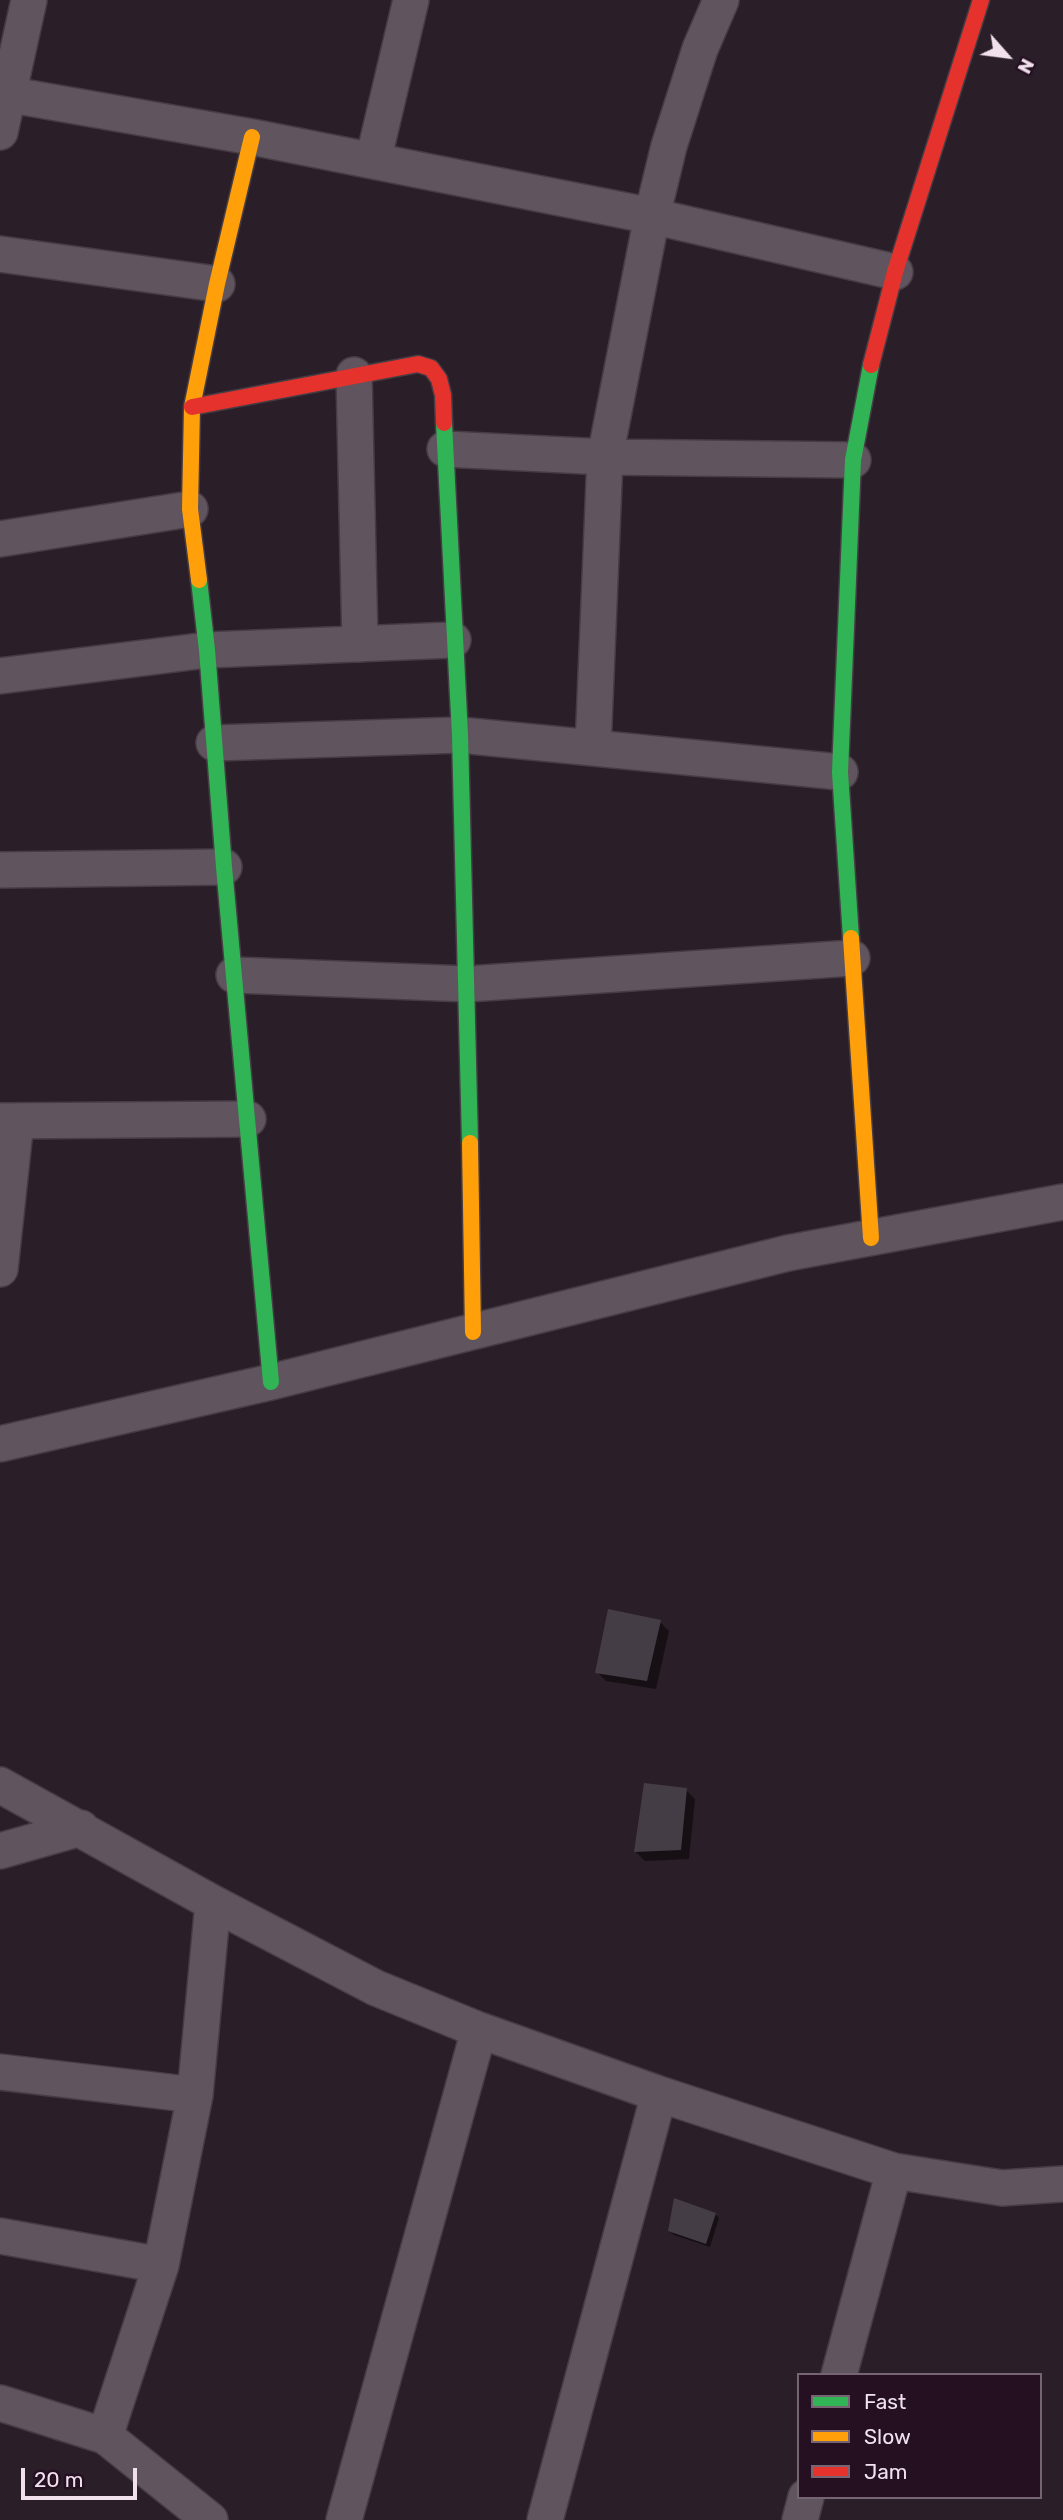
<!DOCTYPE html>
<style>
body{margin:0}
#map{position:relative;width:1063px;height:2520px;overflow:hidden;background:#2a1e28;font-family:Rubik,sans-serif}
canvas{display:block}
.legend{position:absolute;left:797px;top:2373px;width:245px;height:126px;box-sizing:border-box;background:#251022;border:2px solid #766473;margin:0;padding:9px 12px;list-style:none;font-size:21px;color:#f0e1ed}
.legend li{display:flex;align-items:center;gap:14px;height:35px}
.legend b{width:35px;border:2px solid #766473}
.north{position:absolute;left:972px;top:21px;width:70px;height:70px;-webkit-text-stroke:5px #251022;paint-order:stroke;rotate:118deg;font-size:19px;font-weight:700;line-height:28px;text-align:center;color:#f0e1ed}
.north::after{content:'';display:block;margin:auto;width:24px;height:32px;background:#f0e1ed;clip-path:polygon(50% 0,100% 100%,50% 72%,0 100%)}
.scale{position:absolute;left:21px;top:2468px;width:116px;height:32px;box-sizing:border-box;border:4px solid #f0e1ed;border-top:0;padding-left:9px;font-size:21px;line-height:24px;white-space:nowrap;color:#f0e1ed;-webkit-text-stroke:5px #251022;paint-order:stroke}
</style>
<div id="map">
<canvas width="1063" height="2520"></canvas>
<ul class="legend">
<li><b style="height:9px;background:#30b455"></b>Fast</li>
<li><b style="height:9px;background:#ff9f0a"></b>Slow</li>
<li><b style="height:9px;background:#e5322d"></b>Jam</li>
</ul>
<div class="north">N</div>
<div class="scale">20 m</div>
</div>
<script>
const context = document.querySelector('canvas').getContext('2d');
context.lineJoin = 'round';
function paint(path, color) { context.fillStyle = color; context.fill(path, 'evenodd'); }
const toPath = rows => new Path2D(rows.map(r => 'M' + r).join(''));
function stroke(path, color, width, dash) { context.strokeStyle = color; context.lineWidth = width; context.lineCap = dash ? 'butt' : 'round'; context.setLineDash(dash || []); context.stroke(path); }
paint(toPath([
 [660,1622,669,1631,656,1689,606,1681,597,1672],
 [686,1790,695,1799,689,1859,645,1861,636,1852],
 [715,2214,719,2218,710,2247,674,2235,669,2231]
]), '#0007');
paint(toPath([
 [608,1609,661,1620,647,1681,595,1673],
 [644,1783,687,1788,681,1850,634,1852],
 [674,2198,716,2213,706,2244,668,2231]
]), '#453d46');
const street = toPath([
 [0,93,252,137,652,216,895,272],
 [0,132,29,0],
 [373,161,411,0],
 [0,254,217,284],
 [354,375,360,644],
 [445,449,605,457,853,460],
 [0,539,190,509],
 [0,676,207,650,453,640],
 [214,743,460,735,840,772],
 [593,748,605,457,652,216,669,146,700,49,721,0],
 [0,870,224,867],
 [234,975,468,984,852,958],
 [0,1121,248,1119],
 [0,1269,16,1121],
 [0,1444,271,1382,788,1253,1063,1202],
 [0,1785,213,1903,376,1988,479,2030,659,2094,894,2171,1002,2188,1063,2184],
 [0,1851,81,1828],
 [0,2072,195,2095],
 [0,2236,161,2265],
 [839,2375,894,2171],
 [0,2403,105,2436],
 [210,2520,105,2436,161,2265,195,2095,213,1903],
 [344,2520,479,2030],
 [545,2520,659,2094],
 [800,2520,806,2497]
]);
const fast = toPath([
 [444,423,460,735,470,1143],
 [199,580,207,650,224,867,271,1382],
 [851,938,840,772,853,460,871,365]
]);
const slow = toPath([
 [199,580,190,509,192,407,217,284,252,137],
 [851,938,871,1238],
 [470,1143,473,1332]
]);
const jam = toPath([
 [871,365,895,272,981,0],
 [192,407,418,364,431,368,439,379,443,395,444,423]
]);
stroke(street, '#463c44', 38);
stroke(fast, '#463c44', 19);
stroke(slow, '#463c44', 19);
stroke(jam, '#463c44', 19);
stroke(street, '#60555e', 35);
stroke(fast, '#30b455', 16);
stroke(slow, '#ff9f0a', 16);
stroke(jam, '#e5322d', 16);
</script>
